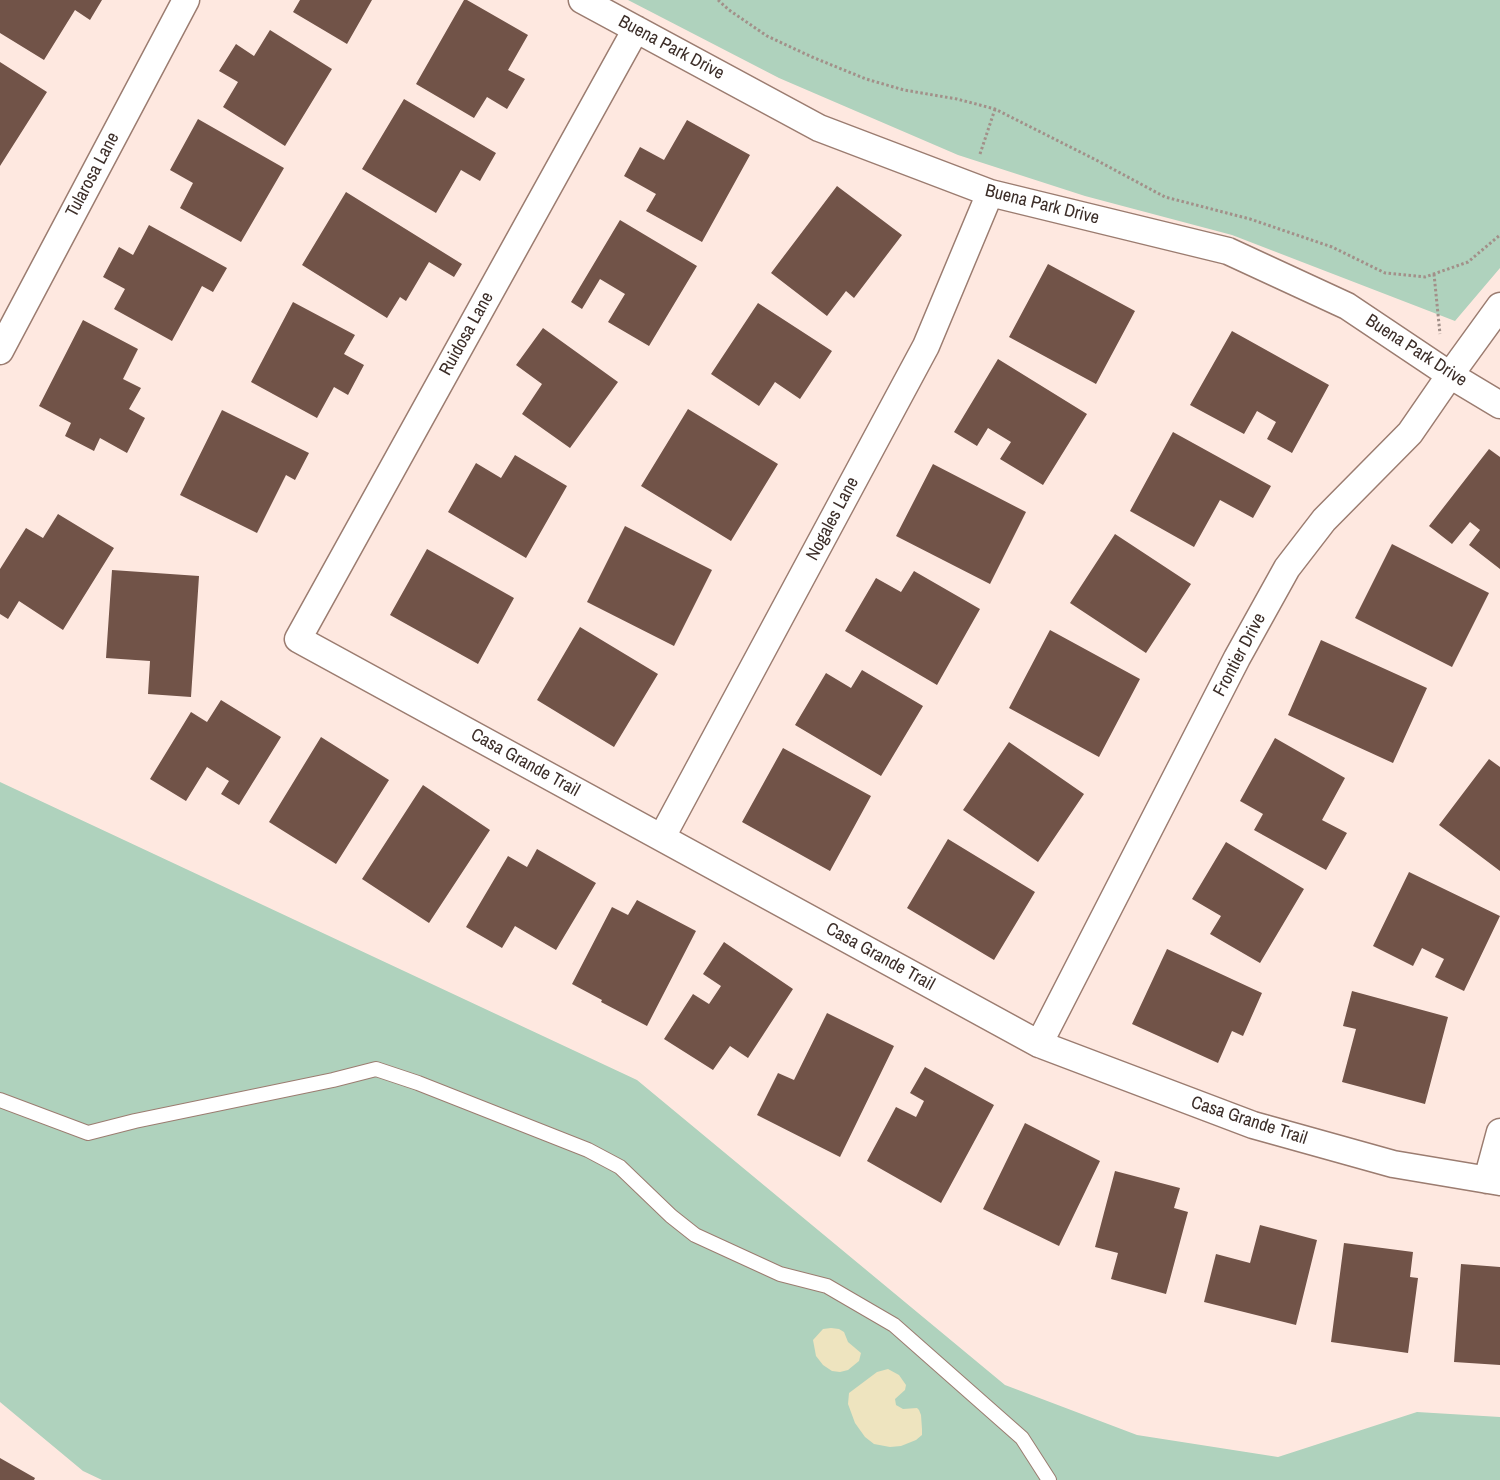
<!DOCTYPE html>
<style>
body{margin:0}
canvas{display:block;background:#fee8e0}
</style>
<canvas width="1500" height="1480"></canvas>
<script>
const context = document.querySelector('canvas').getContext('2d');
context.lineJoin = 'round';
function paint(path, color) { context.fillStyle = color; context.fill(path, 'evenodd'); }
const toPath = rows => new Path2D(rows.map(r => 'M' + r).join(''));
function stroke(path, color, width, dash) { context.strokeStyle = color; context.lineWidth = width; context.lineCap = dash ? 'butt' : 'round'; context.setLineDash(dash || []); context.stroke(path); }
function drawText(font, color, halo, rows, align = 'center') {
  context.font = font + ' "Archivo Narrow",sans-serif'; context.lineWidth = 5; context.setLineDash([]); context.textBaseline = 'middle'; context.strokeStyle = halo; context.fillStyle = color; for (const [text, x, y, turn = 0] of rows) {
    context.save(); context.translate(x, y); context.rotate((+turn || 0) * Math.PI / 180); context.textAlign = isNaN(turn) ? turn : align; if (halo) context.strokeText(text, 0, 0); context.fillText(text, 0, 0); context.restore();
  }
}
paint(toPath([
 [628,0,1500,0,1500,268,1455,321,1232,235,1085,196,958,155,779,78],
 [0,782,637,1080,1005,1385,1137,1435,1278,1457,1417,1412,1500,1417,1500,1480,102,1480,83,1471,0,1402]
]), '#afd2bd');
paint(toPath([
 [831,1328,839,1329,844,1332,848,1342,861,1353,859,1361,848,1370,840,1372,832,1371,823,1365,816,1356,813,1340,823,1329],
 [888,1369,899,1375,906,1385,905,1390,895,1399,896,1405,903,1409,917,1408,919,1410,921,1415,922,1429,922,1435,916,1440,901,1446,890,1447,874,1444,865,1437,855,1423,848,1404,849,1393,877,1372]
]), '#eee4bf');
paint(toPath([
 [0,0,102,0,90,20,75,10,44,60,0,33],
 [300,0,372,0,347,44,293,12],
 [464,0,467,0,528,35,508,70,525,79,507,109,487,97,474,118,416,84],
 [270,30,332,69,285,146,223,107,238,82,219,71,236,44,254,56],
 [0,62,47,92,0,166],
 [404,99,496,153,480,181,461,170,436,213,362,169],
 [198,119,284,168,241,242,180,208,193,183,170,170],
 [687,120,750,155,702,242,646,211,656,194,624,176,640,147,664,160],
 [837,186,902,235,854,298,846,291,827,316,771,273],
 [346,192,462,264,454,277,429,262,406,301,400,297,387,318,302,265],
 [620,220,697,266,649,346,608,322,625,294,600,279,582,309,571,302],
 [149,225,227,268,213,292,202,286,172,341,114,309,125,289,103,277,119,247,133,255],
 [1048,264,1135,311,1096,384,1009,337],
 [293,302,355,335,344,354,364,365,348,395,334,387,317,418,251,382],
 [758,303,832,351,800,399,775,382,759,406,711,374],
 [83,320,138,349,123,379,141,388,129,409,145,418,127,453,100,438,94,451,65,436,71,423,39,406],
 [543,328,618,382,570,448,522,414,542,384,516,365],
 [1232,331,1329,385,1292,453,1267,439,1276,422,1257,411,1244,434,1190,405],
 [998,359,1087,414,1043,485,1000,459,1011,442,988,428,977,446,954,432],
 [688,409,778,464,731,541,641,486],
 [222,410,309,453,295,480,286,475,257,533,180,495],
 [1173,432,1271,486,1253,518,1220,500,1194,547,1130,511],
 [1489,449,1500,457,1500,569,1469,545,1480,530,1470,522,1452,544,1429,526],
 [515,455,567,486,526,558,448,512,476,463,501,478],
 [933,464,1026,512,990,584,896,536],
 [58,514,114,548,63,630,19,601,8,619,0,614,0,569,26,528,43,538],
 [625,526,712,570,674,646,587,602],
 [1115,534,1191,584,1146,653,1070,603],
 [1392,544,1489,593,1452,667,1355,618],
 [427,549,514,598,478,664,390,615],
 [112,570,199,576,191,697,148,694,150,661,106,658],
 [914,571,980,609,937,685,845,631,876,578,901,592],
 [580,627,658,674,614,747,537,700],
 [1050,630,1140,679,1099,757,1009,708],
 [1321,640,1427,688,1393,763,1288,715],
 [862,670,923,706,881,776,795,725,826,673,851,688],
 [221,700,281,737,239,805,221,794,229,781,207,767,186,801,150,779,191,712,207,722],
 [321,737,389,780,336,864,269,822],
 [1275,738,1345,778,1322,820,1347,833,1326,870,1254,830,1263,814,1240,801],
 [1009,742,1084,794,1038,862,963,810],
 [783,748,871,796,830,871,742,822],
 [1489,759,1500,767,1500,871,1439,825],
 [423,785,490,830,429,923,362,879],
 [948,839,1035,892,994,960,907,908],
 [1226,842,1304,889,1260,963,1210,934,1221,916,1192,899],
 [537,849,596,883,556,950,515,926,502,948,466,927,508,856,527,867],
 [1409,872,1500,916,1464,991,1435,977,1444,959,1422,948,1413,966,1373,946],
 [637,900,696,931,647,1026,601,1002,602,1000,572,984,612,907,628,915],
 [724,942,793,989,748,1058,730,1046,713,1070,664,1039,693,994,709,1004,721,986,703,974],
 [1167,949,1262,993,1243,1036,1232,1031,1218,1063,1132,1024],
 [1352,991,1448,1017,1425,1104,1342,1082,1356,1029,1343,1026],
 [827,1013,894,1046,840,1157,757,1115,778,1073,794,1080],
 [925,1067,994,1105,941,1203,867,1161,896,1107,916,1117,924,1101,910,1093],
 [1025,1123,1100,1161,1059,1246,983,1209],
 [1115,1171,1180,1188,1174,1208,1188,1212,1166,1294,1111,1279,1118,1253,1095,1247],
 [1260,1225,1317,1240,1296,1325,1204,1302,1216,1254,1250,1263],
 [1344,1243,1413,1252,1410,1277,1418,1278,1408,1353,1331,1342],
 [1461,1264,1500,1267,1500,1365,1454,1362],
 [0,1458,35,1478,34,1480,0,1480]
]), '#715348');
const lane = toPath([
 [0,1100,88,1133,135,1121,333,1080,376,1069,418,1083,588,1150,620,1167,671,1216,695,1235,780,1274,827,1286,894,1325,1022,1438,1049,1480]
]);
const street = toPath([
 [582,0,819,128,990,193,1228,251,1347,306,1450,375,1500,405],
 [636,29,298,639,1039,1044,1253,1125,1393,1164,1500,1182],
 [0,351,186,0],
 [662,837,926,346,990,193],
 [1039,1044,1237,658,1287,568,1324,520,1410,433,1450,375,1500,306],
 [1487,1180,1500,1132]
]);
stroke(lane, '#9b7c70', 16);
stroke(street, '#9b7c70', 29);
stroke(toPath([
 [718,0,729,10,767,36,812,57,866,79,904,90,957,99,995,109,1098,161,1165,197,1250,219,1332,247,1385,273,1425,277,1468,262,1500,235],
 [980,154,995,109],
 [1434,274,1440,334]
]), '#a29089', 3, [2.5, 2.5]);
stroke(lane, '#fff', 14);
stroke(street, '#fff', 26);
drawText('18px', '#3c2e29', '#fff', [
 ["Buena Park Drive",671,48,28],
 ["Tularosa Lane",93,175,-62],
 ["Buena Park Drive",1042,205,14],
 ["Ruidosa Lane",467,334,-61],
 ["Buena Park Drive",1416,351,33],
 ["Nogales Lane",833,519,-62],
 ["Frontier Drive",1240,655,-62],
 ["Casa Grande Trail",525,763,29],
 ["Casa Grande Trail",880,957,29],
 ["Casa Grande Trail",1249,1121,18]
]);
</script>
